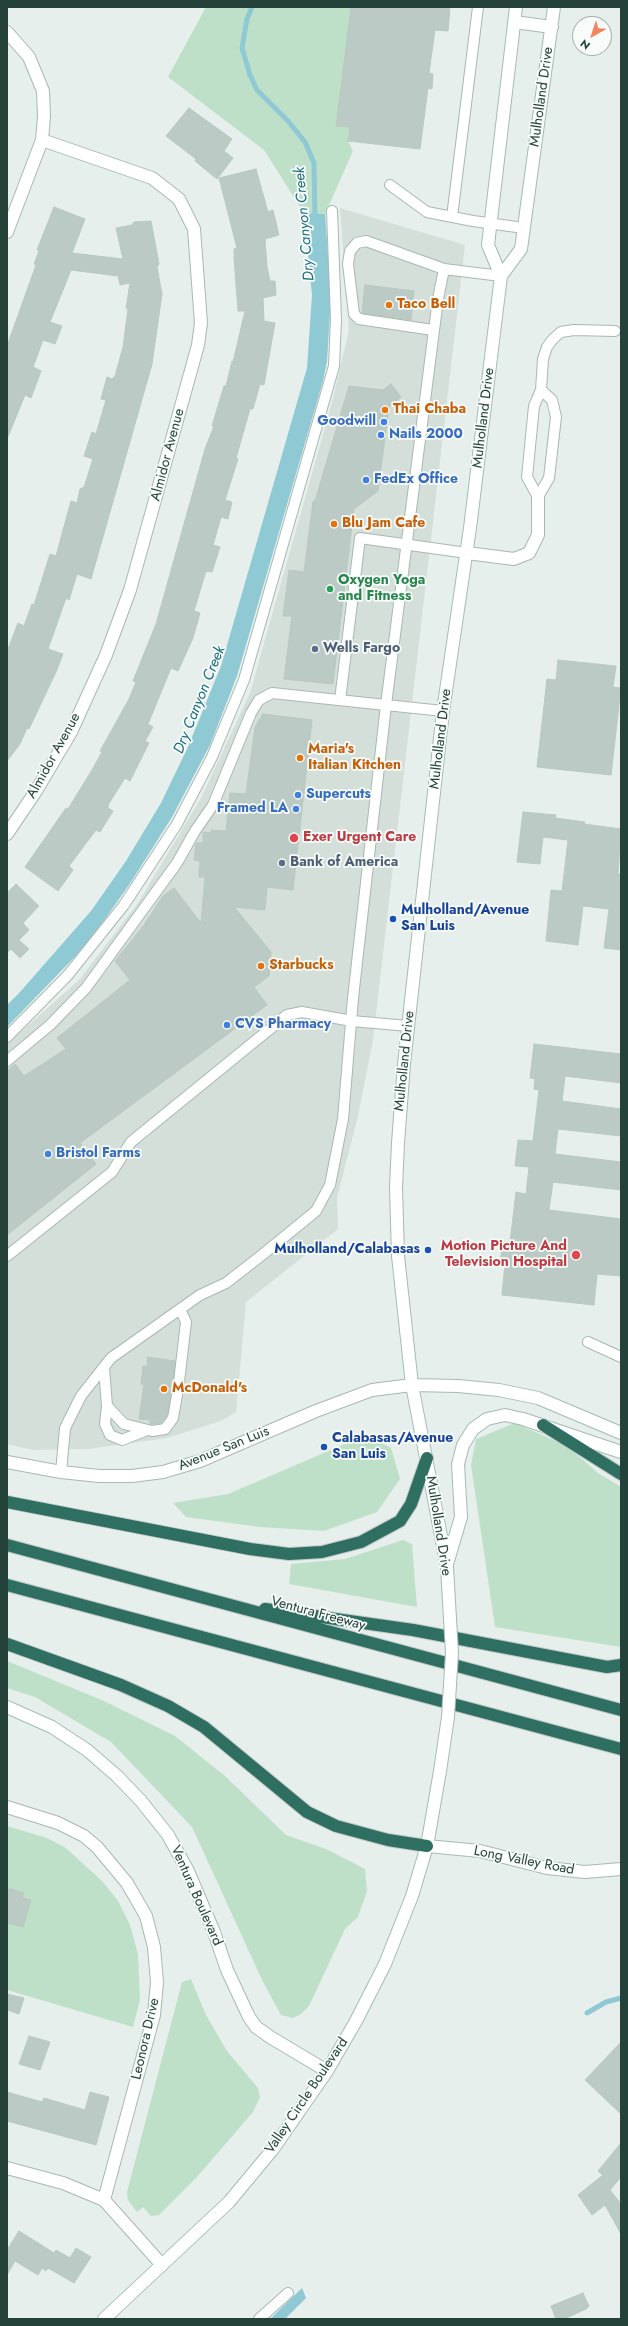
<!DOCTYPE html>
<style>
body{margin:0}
#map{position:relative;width:628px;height:2326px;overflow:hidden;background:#e6efeb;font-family:Jost,sans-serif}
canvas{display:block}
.frame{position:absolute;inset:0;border:8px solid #24423a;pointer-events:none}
.north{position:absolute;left:572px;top:16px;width:40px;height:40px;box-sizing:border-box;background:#f7fbf9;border:1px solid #a3b1ad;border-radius:50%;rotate:219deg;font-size:11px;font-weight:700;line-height:16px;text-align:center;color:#24423a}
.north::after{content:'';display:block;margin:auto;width:14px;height:18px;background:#f4845f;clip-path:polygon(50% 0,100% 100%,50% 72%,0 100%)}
</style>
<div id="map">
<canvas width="628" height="2326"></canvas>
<div class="frame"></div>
<div class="north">N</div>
</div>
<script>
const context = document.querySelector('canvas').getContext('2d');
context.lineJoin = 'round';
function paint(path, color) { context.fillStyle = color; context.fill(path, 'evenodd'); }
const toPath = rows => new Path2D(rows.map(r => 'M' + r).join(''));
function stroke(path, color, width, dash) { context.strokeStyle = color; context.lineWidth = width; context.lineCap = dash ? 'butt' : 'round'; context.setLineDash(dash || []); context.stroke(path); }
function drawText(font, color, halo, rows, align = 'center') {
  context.font = font + ' Jost,sans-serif'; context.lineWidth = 3.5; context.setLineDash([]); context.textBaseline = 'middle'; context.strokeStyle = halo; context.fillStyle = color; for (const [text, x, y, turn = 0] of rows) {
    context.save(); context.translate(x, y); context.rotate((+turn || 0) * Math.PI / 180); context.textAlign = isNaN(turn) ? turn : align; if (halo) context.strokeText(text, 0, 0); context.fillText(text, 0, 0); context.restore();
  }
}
paint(toPath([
 [340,208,465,245,373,1040,358,1116,337,1198,338,1229,246,1302,236,1412,221,1421,167,1438,88,1449,34,1450,7,1444,7,1044,79,980,138,903,201,798,250,693,331,406,349,330]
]), '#d4dfda');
paint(toPath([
 [206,7,351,7,336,125,350,127,348,141,353,151,325,214,304,213,264,150,168,77],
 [515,1423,567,1446,598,1473,621,1487,621,1647,495,1627,471,1465,476,1439],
 [366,1435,391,1448,400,1479,377,1512,324,1531,260,1527,186,1517,173,1503,228,1494],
 [403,1540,412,1544,417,1607,289,1584,291,1564,345,1559],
 [7,1661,104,1701,175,1736,225,1776,286,1835,326,1849,365,1869,367,1891,358,1917,345,1929,309,2006,301,2014,293,2018,281,2015,263,1982,192,1827,111,1742,35,1697,7,1688],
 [7,1826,47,1838,66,1848,103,1882,118,1901,130,1925,138,1954,140,2000,133,2027,7,1990],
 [191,1979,206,2015,227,2051,258,2088,260,2097,253,2112,197,2177,159,2215,151,2216,143,2207,137,2212,128,2200,127,2192,182,1982]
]), '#bfe0c8');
paint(toPath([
 [304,213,325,214,331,296,327,361,323,381,237,676,210,745,172,817,131,882,88,943,7,1027,7,1005,20,992,91,911,126,861,161,803,188,747,221,666,307,368,312,295],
 [302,2288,306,2298,285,2319,270,2319]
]), '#8ec9d4');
stroke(toPath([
 [252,7,247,19,242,48,250,75,257,90,288,121,305,142,314,163,315,219],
 [587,2013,606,2002,621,1998]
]), '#8ec9d4', 5);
const building = toPath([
 [351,7,450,7,448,31,435,30,429,73,433,74,432,89,428,88,420,149,348,141,350,127,336,126,351,7],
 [189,108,232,139,224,151,233,158,217,179,195,161,196,159,166,136,189,108],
 [256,169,268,212,273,210,279,235,265,239,267,267,270,281,275,281,276,295,263,298,264,321,275,323,264,385,260,384,253,409,250,409,236,458,238,459,225,500,232,502,228,519,221,517,213,545,220,547,212,572,206,571,194,611,200,613,193,638,178,671,171,668,148,724,153,727,145,741,149,743,130,781,125,778,108,805,108,808,113,811,100,832,96,830,69,866,73,870,58,891,25,867,66,808,68,809,92,770,102,752,100,751,129,699,136,682,133,681,156,624,205,449,214,426,212,426,224,386,226,386,232,361,233,362,245,311,238,311,234,258,234,249,237,248,219,178,256,169],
 [54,207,85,219,72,253,123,259,116,228,132,225,134,222,151,221,159,264,157,267,162,294,152,364,91,579,77,574,69,600,66,598,48,649,63,654,56,672,29,729,27,728,20,744,7,761,7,652,18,623,24,626,32,604,34,605,50,554,56,556,71,501,77,503,80,489,84,487,93,459,84,456,92,432,96,434,106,400,101,399,107,377,112,379,115,376,123,347,128,309,126,308,130,283,120,285,118,276,71,270,50,322,62,326,55,344,43,340,33,367,41,371,31,398,25,395,7,439,7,346,36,265,34,264,39,251,37,250,54,207],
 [365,285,414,291,411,320,362,313,365,285],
 [391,384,401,397,389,407,378,491,354,509,333,684,284,679,292,616,283,616,289,570,304,572,313,501,315,501,349,386,383,390,391,384],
 [558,660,616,666,613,687,621,688,611,775,537,767,547,679,556,680,558,660],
 [263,714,312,720,293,890,267,887,265,910,234,907,271,952,269,976,254,987,267,1005,80,1143,96,1164,7,1235,7,1071,15,1064,24,1076,66,1049,57,1038,130,980,115,961,144,925,163,896,174,888,201,923,205,877,199,877,200,861,194,860,196,843,203,843,203,832,211,833,211,830,226,831,230,793,246,794,255,727,263,714],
 [523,812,556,815,555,818,585,822,584,824,621,829,618,874,621,874,621,950,604,948,609,909,583,906,578,945,546,941,551,890,562,891,568,840,543,837,540,864,517,862,523,812],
 [16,884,39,906,23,923,29,930,19,940,29,949,20,958,11,949,7,953,7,893,16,884],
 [534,1044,621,1054,621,1083,565,1076,562,1101,621,1109,621,1136,558,1129,555,1154,621,1162,621,1190,553,1182,549,1210,621,1219,621,1276,597,1274,594,1305,502,1295,505,1264,500,1263,503,1242,510,1242,516,1192,526,1194,529,1167,515,1166,518,1140,533,1141,539,1090,534,1089,535,1079,530,1078,534,1044],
 [148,1357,175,1361,173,1384,178,1388,184,1386,183,1393,178,1389,172,1391,167,1415,161,1423,152,1424,150,1424,150,1420,139,1419,144,1384,141,1384,143,1366,147,1366,148,1357],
 [11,1889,24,1893,22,1898,31,1900,23,1927,7,1923,7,1890,11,1889],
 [7,1994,24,1998,19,2014,7,2010,7,1994],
 [29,2036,50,2042,40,2070,19,2064,29,2036],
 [621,2042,621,2114,585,2080,621,2042],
 [7,2092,42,2102,44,2098,85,2110,90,2092,109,2097,96,2145,7,2121,7,2092],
 [621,2143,621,2177,610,2190,621,2204,621,2234,605,2205,592,2215,578,2195,603,2175,598,2171,621,2143],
 [19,2231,54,2253,56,2250,70,2258,76,2248,91,2257,74,2283,48,2268,46,2271,42,2268,38,2275,15,2261,7,2275,7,2250,19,2231],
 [583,2293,589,2306,586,2309,564,2319,556,2319,551,2306,583,2293]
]);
paint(building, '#bbcac4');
stroke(building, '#b8c9c2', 1);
const service = toPath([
 [390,185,427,212,473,221,524,228],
 [452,217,478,7],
 [433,330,359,319,354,314,348,264,350,251,357,243,366,241,444,269],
 [541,390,552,400,556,417,549,478,538,497,527,477,534,406,541,390,543,359,547,347,553,339,561,332,574,330,615,331],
 [340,700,360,538,467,553],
 [7,1037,68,975,124,905,177,824,212,757,244,680,334,366,336,320,332,211],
 [7,1061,50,1025,86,988,177,863,195,831,213,805,251,713,259,700,272,693,443,711],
 [7,1256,112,1172,131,1142,287,1015,302,1012,352,1021,408,1026],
 [588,1342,621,1357],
 [104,1368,107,1406,124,1424,152,1431,165,1429,173,1418,177,1395],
 [179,1382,186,1322,180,1309],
 [107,1406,105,1424,110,1435,122,1440,147,1430],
 [61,1472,65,1428,81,1396,111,1358,200,1295,226,1283,262,1255,316,1211,330,1185,343,1119,353,998,386,705,438,299,444,269,501,276],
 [259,2319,288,2293]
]);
const minor = toPath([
 [7,32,29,57,43,91,44,116,42,140,7,232],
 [467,553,514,559,529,553,538,535,538,497],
 [7,834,36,791,71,732,106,655,130,590,198,345,201,323,194,229,179,199,152,178,42,140],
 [7,1807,58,1823,84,1836,97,1847,127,1883,146,1916,154,1947,157,1982,154,2015,104,2200],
 [7,2168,63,2183,104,2200,162,2265]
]);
const tertiary = toPath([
 [7,1462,61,1472,99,1476,132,1476,163,1472,200,1461,316,1411,372,1390,412,1385]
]);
const secondary = toPath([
 [514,22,552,27],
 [501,276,488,245,516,7],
 [412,1385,458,1386,499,1390,538,1398,621,1433],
 [447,1564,461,1517,458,1464,463,1445,473,1429,487,1419,505,1415,523,1419,621,1452],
 [447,1567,412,1385,398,1256,396,1188,398,1143,404,1064,443,711,470,528,501,276,521,249,554,7],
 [7,1707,52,1727,87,1750,117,1776,141,1801,168,1835,188,1871,214,1932,227,1970,249,2017,256,2027,270,2037,327,2071],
 [427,1846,480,1851,547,1868,585,1872,621,1869],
 [104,2319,229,2202,273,2149,327,2071,356,2021,385,1964,412,1896,427,1846,440,1771]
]);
const motorway = toPath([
 [543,1425,621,1474],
 [7,1502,250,1549,289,1554,322,1552,361,1542,400,1521,411,1504,427,1458],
 [7,1545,621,1710],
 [7,1585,621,1749],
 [265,1609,413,1630,607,1667,621,1665],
 [7,1644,121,1685,168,1706,204,1727,307,1812,336,1826,388,1840,427,1846]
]);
stroke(service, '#a8b8b2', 12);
stroke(minor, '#a8b8b2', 14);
stroke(tertiary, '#a8b8b2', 14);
stroke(secondary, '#a4bbb3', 14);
stroke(motorway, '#c2cac8', 14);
stroke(service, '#fff', 10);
stroke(minor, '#fff', 12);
stroke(tertiary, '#fff', 12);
stroke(secondary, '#fff', 12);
stroke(motorway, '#2f6f62', 12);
const secondaryBridge = toPath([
 [440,1771,448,1717,452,1653,447,1567]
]);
stroke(secondaryBridge, '#a4bbb3', 14, []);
stroke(secondaryBridge, '#fff', 12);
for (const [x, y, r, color] of [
 [389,305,4,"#e8710a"],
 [385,410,4,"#e8710a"],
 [384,422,4,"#3f7fe0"],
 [381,435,4,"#3f7fe0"],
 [366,480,4,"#3f7fe0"],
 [334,524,4,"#e8710a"],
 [330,589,4,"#2e9e5b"],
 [315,649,4,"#5c6f8a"],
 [300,758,4,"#e8710a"],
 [298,795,4,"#3f7fe0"],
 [296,809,4,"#3f7fe0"],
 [294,838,5,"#e0444e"],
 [282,863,4,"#5c6f8a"],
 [393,919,4,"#1a4fb4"],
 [261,966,4,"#e8710a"],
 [227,1025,4,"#3f7fe0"],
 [48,1154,4,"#3f7fe0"],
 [428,1250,4,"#1a4fb4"],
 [576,1255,5,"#e0444e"],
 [164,1389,4,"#e8710a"],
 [324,1447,4,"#1a4fb4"]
]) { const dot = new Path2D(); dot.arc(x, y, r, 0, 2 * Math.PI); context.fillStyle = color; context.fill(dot); stroke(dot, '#f7fbf9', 1.5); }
drawText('14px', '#24423a', '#f7fbf9', [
 ["Mulholland Drive",542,97,-82],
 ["Mulholland Drive",484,418,-83],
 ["Almidor Avenue",168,455,-75],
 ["Mulholland Drive",441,739,-83],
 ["Almidor Avenue",54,756,-61],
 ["Mulholland Drive",405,1061,-84],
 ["Avenue San Luis",224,1449,-22],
 ["Mulholland Drive",438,1526,81],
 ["Ventura Freeway",318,1614,15],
 ["Long Valley Road",524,1861,11],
 ["Ventura Boulevard",196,1896,66],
 ["Leonora Drive",146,2039,-77],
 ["Valley Circle Boulevard",307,2096,-56]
]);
drawText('bold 14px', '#c56008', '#f7fbf9', [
 ["Taco Bell",397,305],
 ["Thai Chaba",393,410],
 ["Blu Jam Cafe",342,524],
 ["Maria's",308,750],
 ["Italian Kitchen",308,766],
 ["Starbucks",269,966],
 ["McDonald's",172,1389]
], 'left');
drawText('bold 14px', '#366cbe', '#f7fbf9', [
 ["Goodwill",376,422,"right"],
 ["Nails 2000",389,435],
 ["FedEx Office",374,480],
 ["Supercuts",306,795],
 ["Framed LA",288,809,"right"],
 ["CVS Pharmacy",235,1025],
 ["Bristol Farms",56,1154]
], 'left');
drawText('bold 14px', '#27864d', '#f7fbf9', [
 ["Oxygen Yoga",338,581],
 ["and Fitness",338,597]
], 'left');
drawText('bold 14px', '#4e5e75', '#f7fbf9', [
 ["Wells Fargo",323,649],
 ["Bank of America",290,863]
], 'left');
drawText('bold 14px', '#be3a42', '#f7fbf9', [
 ["Exer Urgent Care",303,838],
 ["Motion Picture And",567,1247,"right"],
 ["Television Hospital",567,1263,"right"]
], 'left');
drawText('bold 14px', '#164399', '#f7fbf9', [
 ["Mulholland/Avenue",401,911],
 ["San Luis",401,927],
 ["Mulholland/Calabasas",420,1250,"right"],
 ["Calabasas/Avenue",332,1439],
 ["San Luis",332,1455]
], 'left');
drawText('italic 15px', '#1c6f80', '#f7fbf9', [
 ["Dry Canyon Creek",305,224,-95],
 ["Dry Canyon Creek",200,700,-68]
]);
</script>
